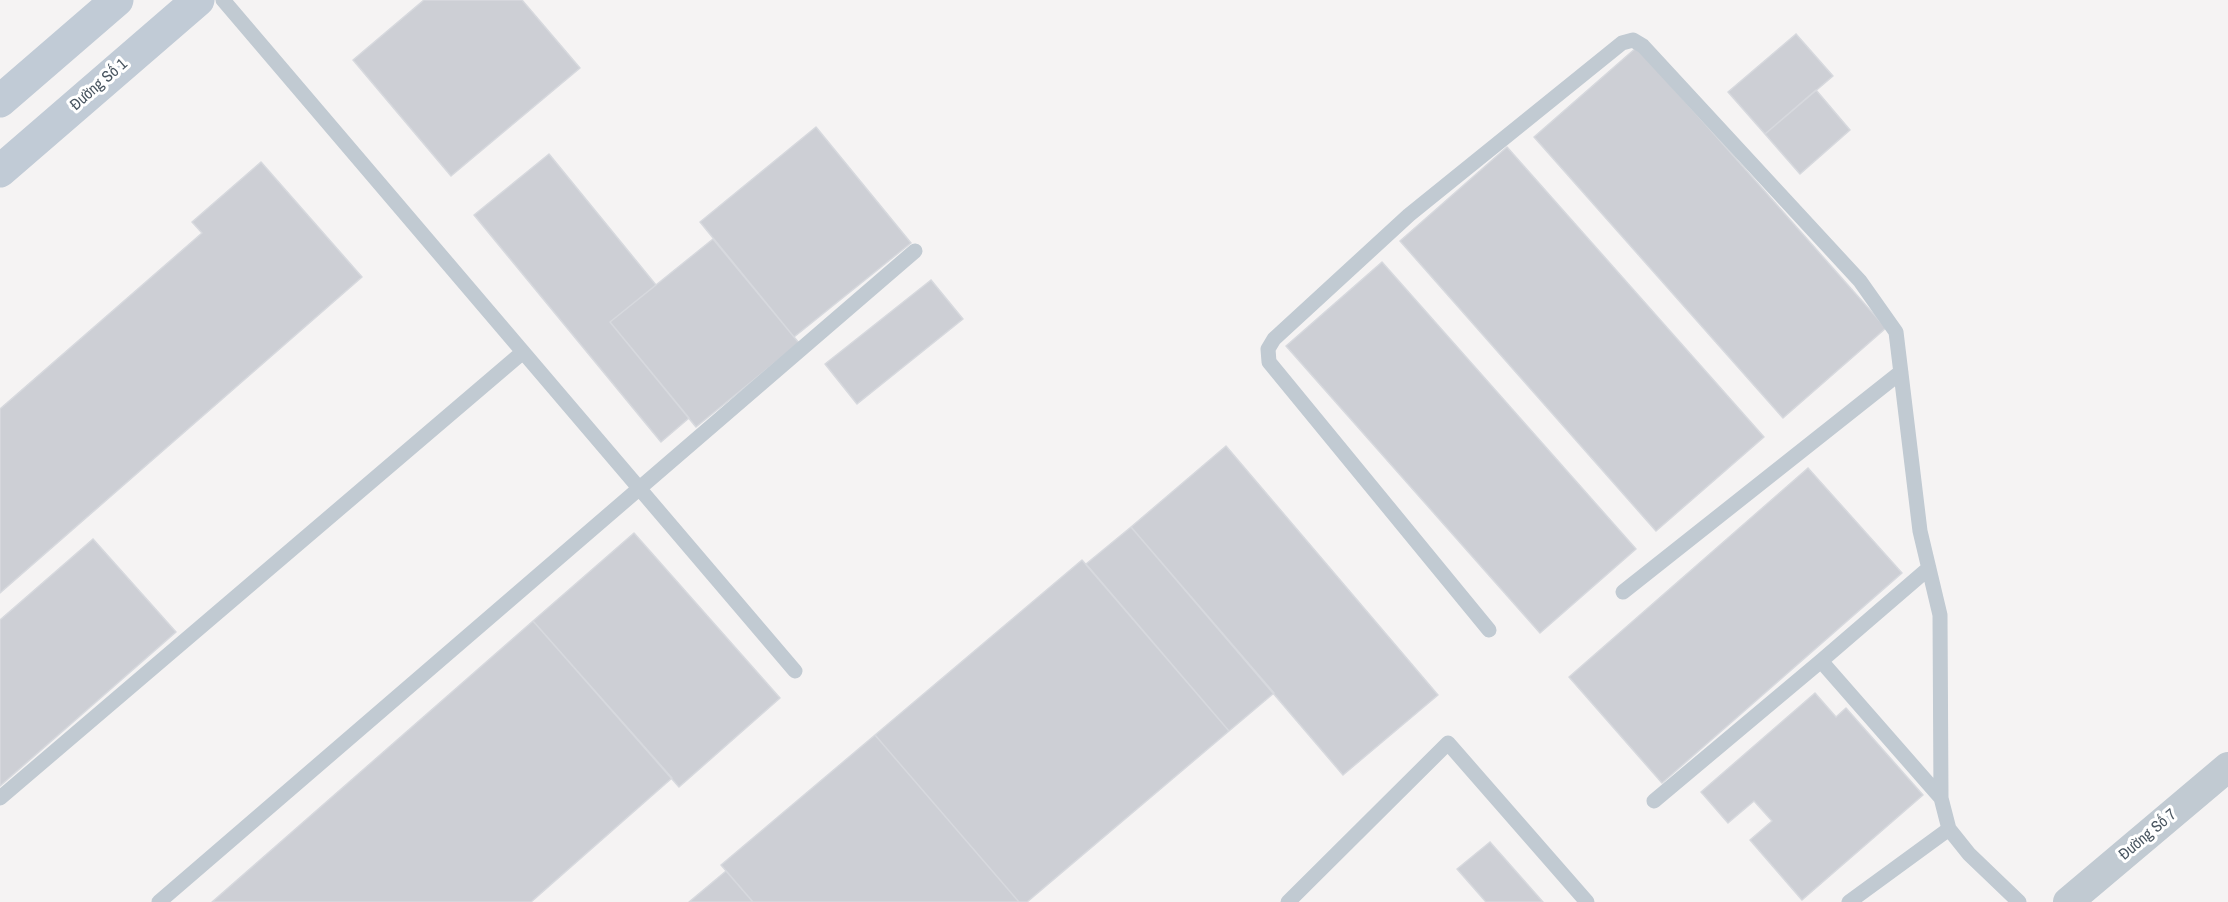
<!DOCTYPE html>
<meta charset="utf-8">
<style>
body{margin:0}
canvas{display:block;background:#f5f3f3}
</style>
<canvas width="2228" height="902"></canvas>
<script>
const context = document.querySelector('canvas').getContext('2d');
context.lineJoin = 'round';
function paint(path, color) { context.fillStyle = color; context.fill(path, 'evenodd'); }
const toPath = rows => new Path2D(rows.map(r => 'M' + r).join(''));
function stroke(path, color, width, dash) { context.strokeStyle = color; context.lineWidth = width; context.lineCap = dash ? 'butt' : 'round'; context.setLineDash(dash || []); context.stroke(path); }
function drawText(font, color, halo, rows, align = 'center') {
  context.font = font + ' "Archivo Narrow",sans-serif'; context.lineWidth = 6; context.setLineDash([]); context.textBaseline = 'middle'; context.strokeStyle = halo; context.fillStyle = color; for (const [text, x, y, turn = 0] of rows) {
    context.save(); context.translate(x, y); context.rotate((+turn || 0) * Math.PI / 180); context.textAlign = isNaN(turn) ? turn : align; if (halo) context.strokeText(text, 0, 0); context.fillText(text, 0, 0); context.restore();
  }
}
const building = toPath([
 [424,0,522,0,580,68,451,176,353,60,424,0],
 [1796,34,1833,76,1765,134,1728,92,1796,34],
 [1637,47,1886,328,1783,418,1534,137,1637,47],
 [1816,90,1850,130,1800,174,1765,134,1816,90],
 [816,127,911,243,794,337,700,222,816,127],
 [1507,147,1764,437,1656,531,1400,241,1507,147],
 [549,154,656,285,610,322,689,418,661,442,474,215,549,154],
 [261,162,362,277,0,593,0,409,202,233,192,222,261,162],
 [713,239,799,343,696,427,610,322,713,239],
 [1382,262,1636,549,1540,633,1286,346,1382,262],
 [931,280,963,319,857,404,825,364,931,280],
 [1226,446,1438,695,1343,775,1131,527,1226,446],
 [1808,468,1902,573,1662,783,1569,677,1808,468],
 [1131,527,1274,693,1229,731,1086,564,1131,527],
 [634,533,780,698,679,787,533,621,634,533],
 [93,539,176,632,0,786,0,620,93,539],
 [1082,560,1229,731,1027,902,1019,902,875,735,1082,560],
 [533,621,672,778,531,902,212,902,533,621],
 [1815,693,1836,717,1846,708,1923,795,1802,900,1750,840,1772,821,1754,801,1728,823,1701,792,1815,693],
 [875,735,1019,902,753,902,721,865,875,735],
 [1490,842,1543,902,1486,902,1457,869,1490,842],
 [726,871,753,902,689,902,726,871]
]);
paint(building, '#cdcfd5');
stroke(building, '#d7d9de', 1.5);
stroke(toPath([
 [223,0,795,671],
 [1623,592,1901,372],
 [1489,630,1269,362,1268,349,1274,339,1409,215,1622,43,1633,40,1643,46,1860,281,1896,332,1920,531,1940,615,1941,798,1949,829,1969,854,2019,902],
 [1821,661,1941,798],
 [0,798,523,352],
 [1654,801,1821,661,1929,568],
 [159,902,915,251],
 [1288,902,1448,743,1587,902],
 [1849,902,1949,829]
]), '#c1cad2', 15);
stroke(toPath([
 [2068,902,2228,767]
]), '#c1cad2', 30);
stroke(toPath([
 [0,101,117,0],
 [0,171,198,0]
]), '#c1cbd6', 33);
drawText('16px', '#4a5661', '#fff', [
 ["Đường Số 1",99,85,-41],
 ["Đường Số 7",2148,835,-40]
]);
</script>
